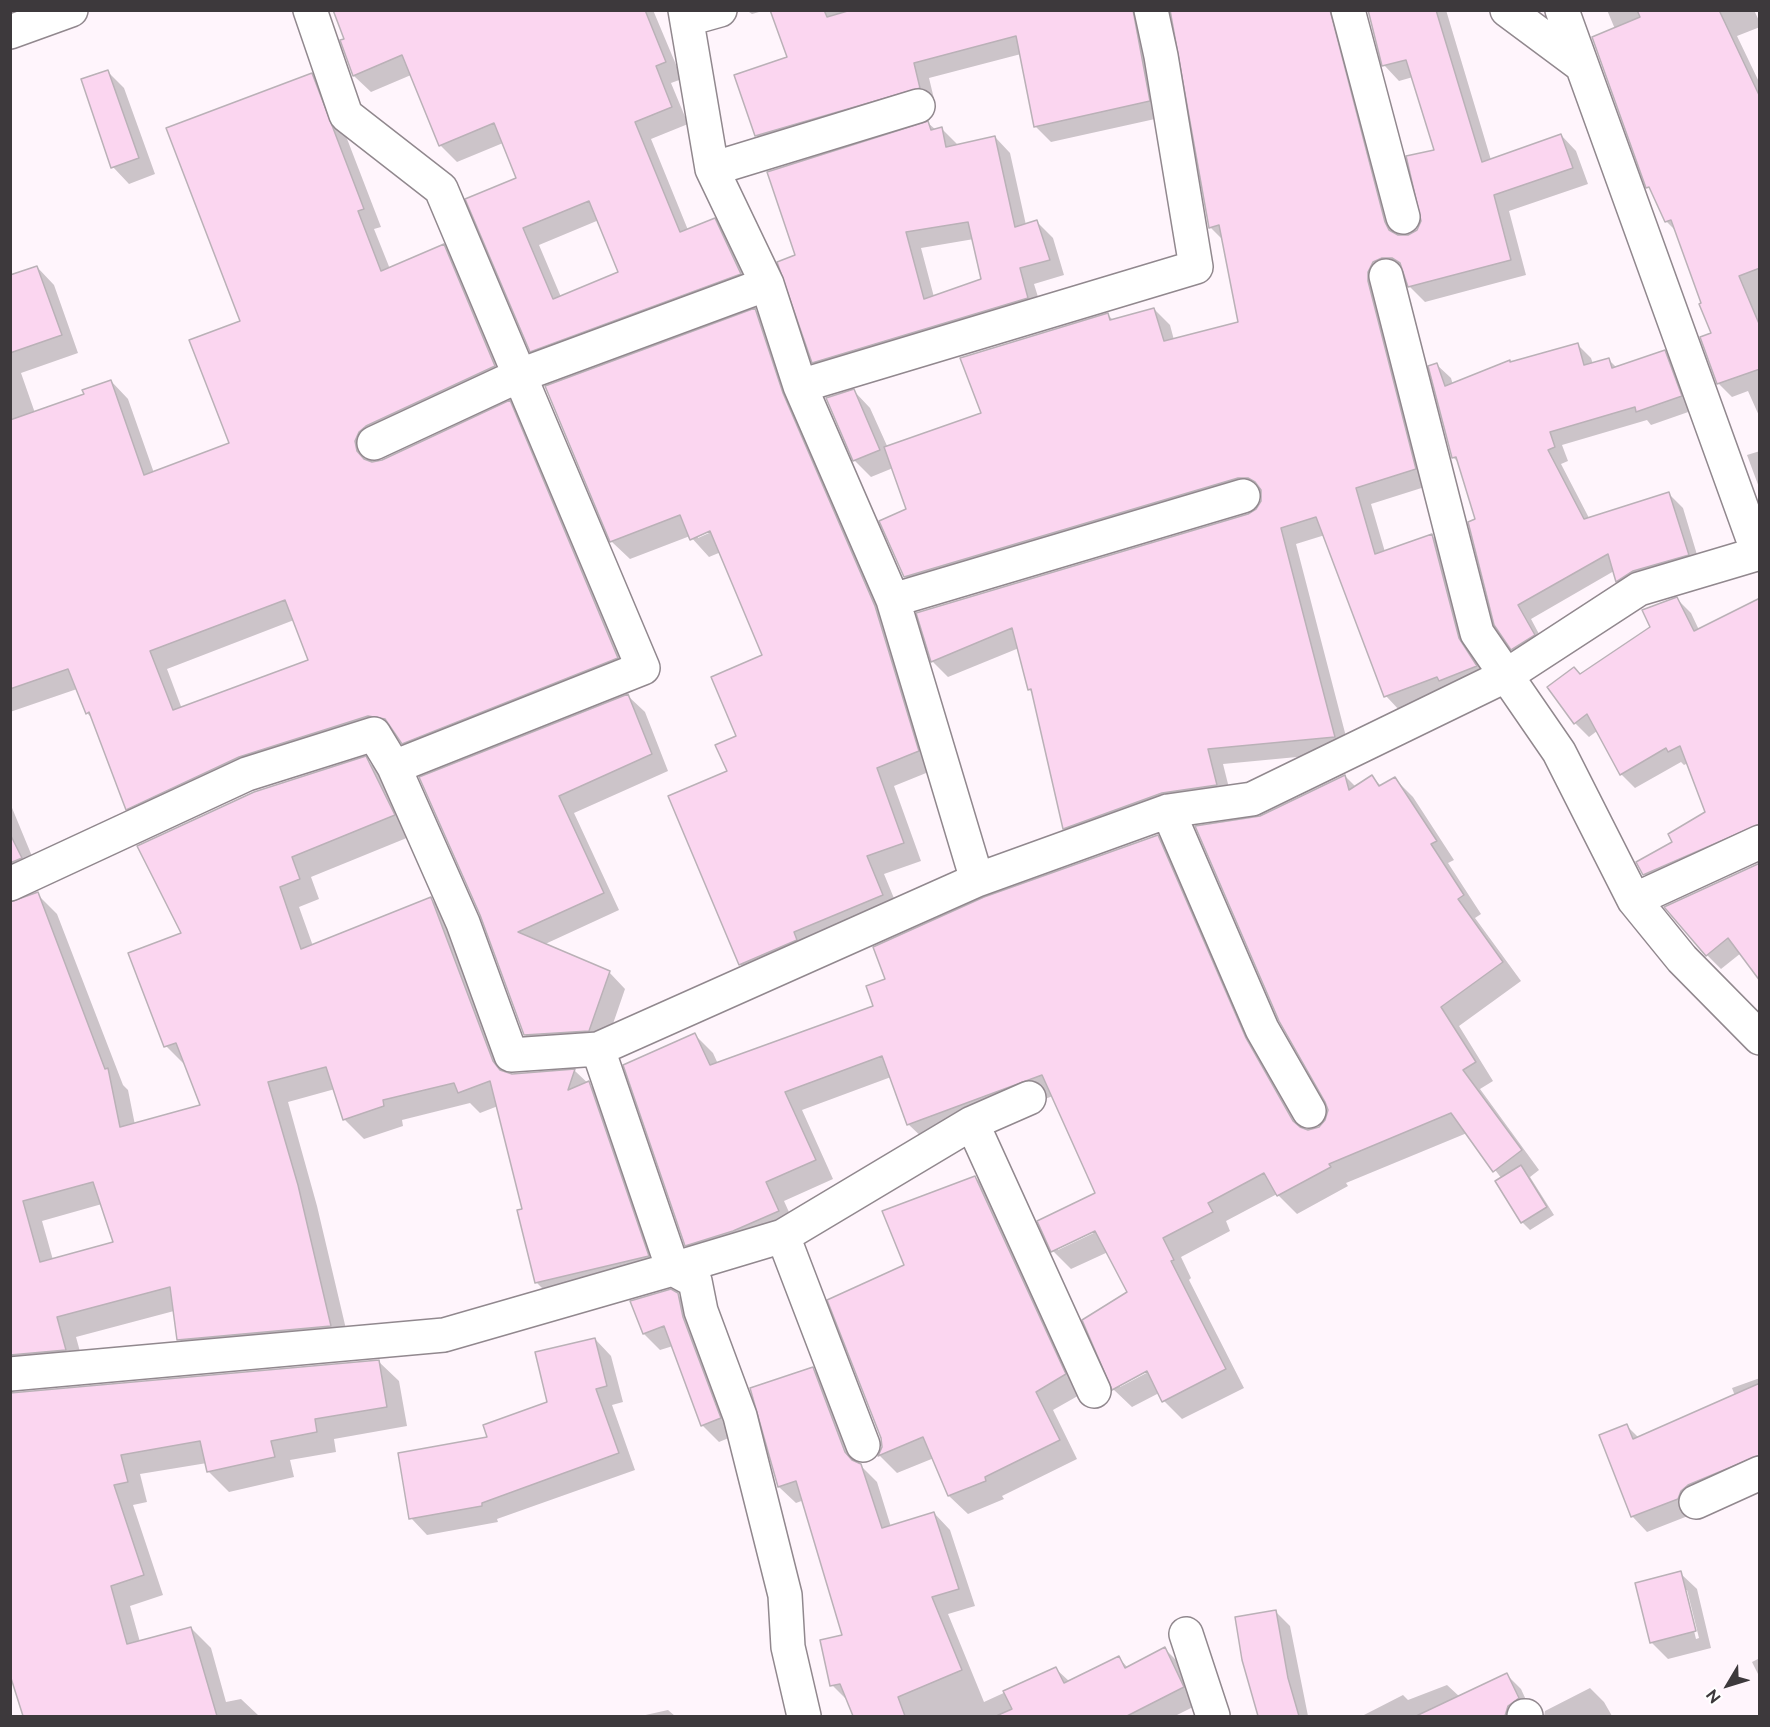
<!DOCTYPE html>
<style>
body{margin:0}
#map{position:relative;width:1770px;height:1727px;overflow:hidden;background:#fff5fc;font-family:Raleway,sans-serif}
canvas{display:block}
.frame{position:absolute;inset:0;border:12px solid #3d393c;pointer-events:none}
.north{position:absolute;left:1698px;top:1655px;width:60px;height:60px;-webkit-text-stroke:4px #fff;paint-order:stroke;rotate:232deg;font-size:16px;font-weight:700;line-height:24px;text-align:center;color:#3d393c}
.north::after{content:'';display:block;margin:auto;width:21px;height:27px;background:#3d393c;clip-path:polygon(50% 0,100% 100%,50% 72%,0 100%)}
</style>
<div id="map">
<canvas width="1770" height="1727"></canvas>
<div class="frame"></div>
<div class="north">N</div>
</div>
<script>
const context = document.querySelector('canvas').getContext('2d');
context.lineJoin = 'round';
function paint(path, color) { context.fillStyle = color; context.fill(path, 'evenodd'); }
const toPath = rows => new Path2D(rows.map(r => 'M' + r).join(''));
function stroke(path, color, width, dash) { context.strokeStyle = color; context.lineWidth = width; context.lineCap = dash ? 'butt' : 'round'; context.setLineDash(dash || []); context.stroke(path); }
paint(toPath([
 [335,10,653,10,682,79,671,83,688,124,651,139,688,230,714,220,731,236,757,290,548,368,531,351,518,179,503,143,457,162,440,145,411,75,371,92,354,76,342,41,346,39],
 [599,220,620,273,561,297,539,245],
 [746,10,766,10,752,14],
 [771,10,1156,10,1164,117,1051,142,1035,126,1021,54,929,78,935,103,772,151,756,135,789,58],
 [1170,10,1310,10,1330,20,1346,35,1400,237,1409,236,1418,231,1423,222,1436,151,1413,77,1399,81,1384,65,1376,10,1446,10,1491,160,1561,135,1576,151,1588,184,1509,211,1526,275,1425,302,1409,286,1405,273,1398,273,1431,485,1371,504,1385,552,1432,536,1448,551,1491,682,1401,712,1386,696,1325,535,1296,544,1350,752,1223,764,1232,800,1080,844,1064,828,1033,693,1029,689,1019,648,948,677,933,662,918,614,1249,515,1258,509,1263,500,1262,493,921,592,905,576,908,510,893,468,871,477,854,460,854,391,870,408,888,448,983,414,1108,315,1113,320,1154,309,1170,325,1174,340,1240,323,1224,241,1210,227,1181,53],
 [1607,10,1754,10,1760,23,1760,27,1737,36,1760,84,1760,418,1748,391,1732,397,1718,383,1713,334,1703,304,1677,232,1666,221,1654,194,1648,187,1615,29],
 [108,72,124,88,155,174,129,184,113,167],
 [311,74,329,92,381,227,374,229,390,269,444,246,461,264,512,384,372,459,373,463,382,461,510,402,527,420,635,675,421,761,398,735,387,733,145,826,127,809,94,720,87,713,77,689,10,712,10,276,37,267,54,285,78,353,21,373,35,413,86,395,111,381,128,399,154,473,231,444,242,321],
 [294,620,309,660,182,709,167,669],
 [928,123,936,130,942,129,958,145,995,137,1010,153,1026,225,1037,222,1053,238,1064,275,1034,284,1043,313,829,378,813,362,797,256],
 [974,239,983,280,934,297,921,248],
 [755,310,773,328,893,626,936,769,894,786,921,861,884,874,900,913,759,982,741,965,670,797,729,772,764,656,721,552,709,557,690,536,630,559,612,542,547,387],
 [717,527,718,529,698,538,698,535],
 [1578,345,1591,358,1593,364,1609,360,1617,368,1664,351,1678,365,1694,410,1651,425,1647,420,1562,445,1568,461,1561,464,1589,518,1669,494,1683,508,1701,568,1631,594,1617,581,1614,571,1531,619,1547,649,1526,663,1512,649,1477,520,1459,463,1453,457,1437,365,1451,378,1453,385,1511,364],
 [1760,451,1760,490,1747,455],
 [1677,599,1691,613,1699,630,1760,600,1760,842,1658,889,1644,874,1707,813,1688,763,1684,765,1681,762,1635,788,1621,774,1597,731,1589,737,1575,723,1581,675,1652,628,1644,610],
 [628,696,645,712,668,771,574,813,619,910,543,945,609,972,625,989,605,1047,542,1051,525,1035,482,915,421,778],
 [365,758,385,778,414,835,311,877,319,899,299,907,313,946,431,899,451,919,510,1075,575,1071,609,1103,668,1276,557,1303,537,1283,519,1211,523,1210,498,1106,480,1113,470,1103,402,1120,403,1126,364,1139,344,1119,335,1089,288,1102,317,1206,350,1346,199,1360,179,1339,174,1311,76,1337,85,1370,12,1387,11,1394,378,1361,399,1381,407,1426,334,1439,336,1452,290,1460,294,1477,229,1492,209,1472,207,1463,140,1474,147,1502,133,1505,163,1595,130,1606,140,1642,191,1628,211,1648,226,1702,241,1699,259,1716,25,1716,10,1670,10,904,37,894,57,914,123,1085,128,1090,135,1125,202,1106,186,1066,166,1046,183,934],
 [102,1204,115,1243,53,1260,42,1221],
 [1345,776,1356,787,1372,777,1382,787,1395,779,1413,797,1454,860,1448,863,1481,914,1475,918,1521,981,1459,1026,1493,1081,1480,1089,1539,1170,1530,1177,1554,1215,1530,1230,1522,1222,1502,1179,1467,1133,1346,1183,1348,1186,1297,1214,1277,1194,1226,1221,1230,1231,1181,1257,1191,1278,1189,1280,1244,1388,1182,1419,1164,1401,1159,1393,1132,1407,1113,1389,1129,1293,1108,1252,1071,1269,1053,1251,1097,1194,1053,1096,927,1142,908,1124,891,1077,802,1110,833,1179,784,1201,797,1230,705,1264,686,1245,695,1035,713,1053,718,1064,875,1007,887,980,1157,836,1176,855,1263,1057,1305,1130,1319,1129,1326,1122,1329,1112,1260,817],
 [1101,1226,1102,1229,1058,1250,1058,1247],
 [1153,1366,1154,1369,1120,1387,1120,1384],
 [10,803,41,878,15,893,10,903],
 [1760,864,1741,953,1721,969,1707,955],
 [975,1177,993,1196,1083,1393,1053,1410,1077,1459,1002,1496,1004,1499,968,1514,949,1496,934,1458,897,1473,880,1456,883,1448,905,1266],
 [677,1294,694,1312,736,1435,719,1442,702,1425,673,1346,660,1350,644,1334],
 [595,1339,611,1356,623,1402,612,1405,635,1470,497,1519,498,1522,427,1535,411,1518,489,1438,549,1402],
 [813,1369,830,1386,860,1465,877,1482,891,1527,934,1513,950,1530,975,1606,948,1614,984,1702,1056,1669,1070,1682,1119,1658,1128,1668,1165,1649,1181,1665,1199,1704,1175,1716,854,1716,849,1702,832,1685,844,1636,804,1500,796,1503,779,1487],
 [1760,1378,1760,1475,1693,1514,1647,1532,1632,1516,1627,1426,1639,1438,1735,1396,1732,1388],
 [1680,1573,1697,1589,1711,1648,1668,1659,1651,1642],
 [1684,1590,1687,1590,1699,1638,1696,1639],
 [1276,1612,1290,1626,1308,1716,1260,1716,1244,1659],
 [1760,1658,1760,1678,1752,1662],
 [1507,1675,1521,1689,1532,1713,1527,1716,1362,1716,1403,1695,1408,1700,1447,1685,1460,1697],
 [1590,1688,1604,1702,1612,1716,1544,1716,1545,1711],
 [668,1710,675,1716,641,1716]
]), '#0003');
const building = toPath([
 [333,10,645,10,666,62,656,66,672,107,635,122,680,232,715,218,741,274,530,352,465,199,516,178,494,123,439,146,402,55,353,76,340,40,344,39,333,10],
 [589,201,618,272,553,299,523,228,589,201],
 [770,10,824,10,827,17,851,10,1133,10,1150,101,1034,127,1016,36,914,63,920,88,755,136,734,75,787,57,770,10],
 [1170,10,1330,10,1385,222,1389,230,1398,235,1408,235,1417,230,1421,221,1406,156,1434,150,1406,60,1382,66,1368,10,1436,10,1482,162,1561,134,1573,168,1494,195,1511,260,1408,287,1400,263,1392,258,1382,258,1373,262,1368,272,1368,281,1416,469,1356,488,1375,554,1432,534,1459,638,1477,666,1439,681,1437,677,1384,697,1316,517,1281,528,1335,737,1208,749,1217,785,1162,793,1063,829,1031,689,1028,690,1012,628,931,662,916,613,1248,514,1256,509,1261,501,1261,490,1255,482,1248,478,1238,478,904,577,879,521,906,509,884,447,981,413,960,358,1108,313,1110,320,1154,308,1164,341,1238,322,1219,225,1209,228,1170,10],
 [1637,10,1719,10,1760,97,1760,268,1739,276,1760,326,1760,369,1717,384,1700,337,1711,333,1699,304,1701,303,1671,220,1665,222,1649,187,1646,188,1592,37,1640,17,1637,10],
 [108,70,139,158,111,168,81,79,108,70],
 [312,73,364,209,358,211,381,271,444,244,495,366,366,426,359,432,355,441,357,451,364,459,372,462,382,460,510,400,618,658,402,744,385,719,368,716,239,757,126,810,89,712,86,714,68,669,10,689,10,420,84,394,82,390,111,380,144,475,229,443,189,340,240,321,166,128,312,73],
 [285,600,308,660,173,710,150,651,285,600],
 [928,121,931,130,942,127,946,147,995,136,1015,227,1037,220,1050,260,1020,268,1028,298,812,363,777,262,795,255,767,172,928,121],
 [968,222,981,279,924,299,906,232,968,222],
 [37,266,62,335,10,353,10,275,37,266],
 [755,308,783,393,875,606,919,751,877,768,904,843,867,856,883,895,794,932,797,940,739,965,668,796,727,771,715,745,736,736,711,677,762,655,710,531,690,540,680,515,610,542,545,386,755,308],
 [1578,343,1584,365,1609,358,1612,368,1665,350,1682,396,1636,412,1635,407,1550,432,1555,447,1548,450,1584,519,1669,492,1689,555,1633,571,1616,582,1608,554,1518,605,1535,635,1511,650,1494,625,1468,522,1475,519,1456,457,1452,458,1428,366,1437,363,1445,386,1510,360,1510,362,1578,343],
 [854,389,880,450,853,461,826,398,854,389],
 [1677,597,1694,631,1760,598,1760,824,1643,875,1636,862,1672,842,1668,834,1705,812,1680,746,1668,752,1666,748,1620,775,1587,714,1574,724,1547,687,1574,667,1580,674,1650,627,1642,610,1677,597],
 [628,694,652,754,559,796,604,893,518,932,610,971,589,1031,524,1035,480,915,419,777,628,694],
 [366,756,395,815,292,857,300,879,280,887,301,949,431,897,493,1061,500,1070,512,1074,575,1069,568,1090,589,1081,649,1256,535,1283,517,1210,522,1209,490,1081,458,1093,454,1083,383,1100,384,1106,343,1120,326,1067,268,1082,298,1185,331,1326,177,1340,170,1287,57,1317,66,1350,10,1355,10,902,38,892,105,1069,108,1068,120,1127,200,1105,176,1043,164,1047,128,953,181,933,137,846,254,792,366,756],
 [93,1182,113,1242,40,1262,23,1201,93,1182],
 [1345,775,1349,790,1372,775,1379,786,1395,777,1437,841,1431,844,1464,895,1458,899,1503,962,1441,1007,1476,1062,1463,1070,1522,1150,1493,1172,1451,1113,1329,1164,1331,1167,1277,1196,1264,1173,1208,1203,1213,1212,1163,1238,1174,1260,1171,1261,1226,1369,1162,1402,1147,1371,1112,1390,1082,1320,1127,1292,1095,1231,1051,1252,1037,1221,1095,1193,1042,1075,907,1125,882,1056,785,1092,816,1160,766,1182,779,1211,733,1231,685,1246,623,1065,695,1033,710,1065,873,1006,866,986,885,979,873,947,984,897,1158,835,1246,1038,1293,1121,1300,1127,1308,1130,1319,1127,1325,1120,1328,1110,1325,1102,1279,1021,1195,826,1260,816,1345,775],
 [10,834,22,858,10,863,10,834],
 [1760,863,1760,981,1728,938,1706,956,1664,907,1760,863],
 [1521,1165,1547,1207,1521,1223,1495,1181,1521,1165],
 [975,1176,1066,1374,1036,1392,1060,1440,985,1477,986,1481,948,1496,923,1437,878,1456,882,1447,881,1438,827,1300,904,1265,882,1211,975,1176],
 [671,1289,678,1293,683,1317,721,1418,701,1426,664,1326,643,1334,630,1301,671,1289],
 [595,1338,607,1386,596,1389,619,1453,482,1503,482,1506,409,1519,398,1453,487,1437,483,1425,547,1402,535,1352,595,1338],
 [379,1360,387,1407,315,1419,317,1432,271,1441,275,1457,207,1472,200,1441,121,1455,128,1482,114,1485,144,1575,111,1586,127,1644,191,1627,217,1716,23,1716,10,1675,10,1393,379,1360],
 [813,1367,845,1452,852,1460,861,1464,882,1528,934,1512,959,1589,932,1597,962,1670,898,1697,905,1716,853,1716,840,1684,830,1686,820,1640,842,1635,796,1481,778,1487,750,1388,813,1367],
 [1760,1383,1760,1455,1688,1485,1681,1491,1678,1499,1631,1517,1599,1435,1627,1424,1633,1439,1760,1383],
 [1681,1571,1696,1631,1650,1643,1635,1583,1681,1571],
 [1276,1610,1288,1678,1299,1716,1258,1716,1242,1660,1235,1617,1276,1610],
 [1165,1647,1184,1687,1127,1716,996,1716,1012,1709,1003,1691,1056,1667,1064,1683,1119,1656,1125,1668,1165,1647],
 [1507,1673,1519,1698,1508,1706,1505,1716,1416,1716,1507,1673]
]);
paint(building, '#fbd6f0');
stroke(building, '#bab1b7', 1.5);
const minor = toPath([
 [310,10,346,115,441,189,643,668,394,767],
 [685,10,712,169,767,284,800,386,893,600,977,880],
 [1348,10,1403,217],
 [1507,10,1581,65],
 [1562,10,1758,553],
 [688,19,720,10],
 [10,32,71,10],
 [712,169,918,106],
 [1386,276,1477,633,1559,752,1634,900,1682,959,1760,1038],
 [800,386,1196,267,1161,56,1151,10],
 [374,443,518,376,767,284],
 [893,600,1243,496],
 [1168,811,1262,1029,1309,1111],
 [10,884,247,774,374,734,394,767,463,923,511,1055,598,1049],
 [1634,900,1760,842],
 [972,1123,1094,1391],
 [783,1236,863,1445],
 [673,1269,695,1281,701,1311,740,1416,785,1595,788,1647,804,1716],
 [673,1269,783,1236,972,1123,1029,1098],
 [10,1374,444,1335,673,1269,598,1049,977,880,1168,811,1252,799,1507,675,1639,589,1760,553],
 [1696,1502,1760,1473],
 [1186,1634,1213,1716],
 [1524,1716,1526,1716]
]);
stroke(minor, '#91888e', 36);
stroke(minor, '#fff', 33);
</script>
